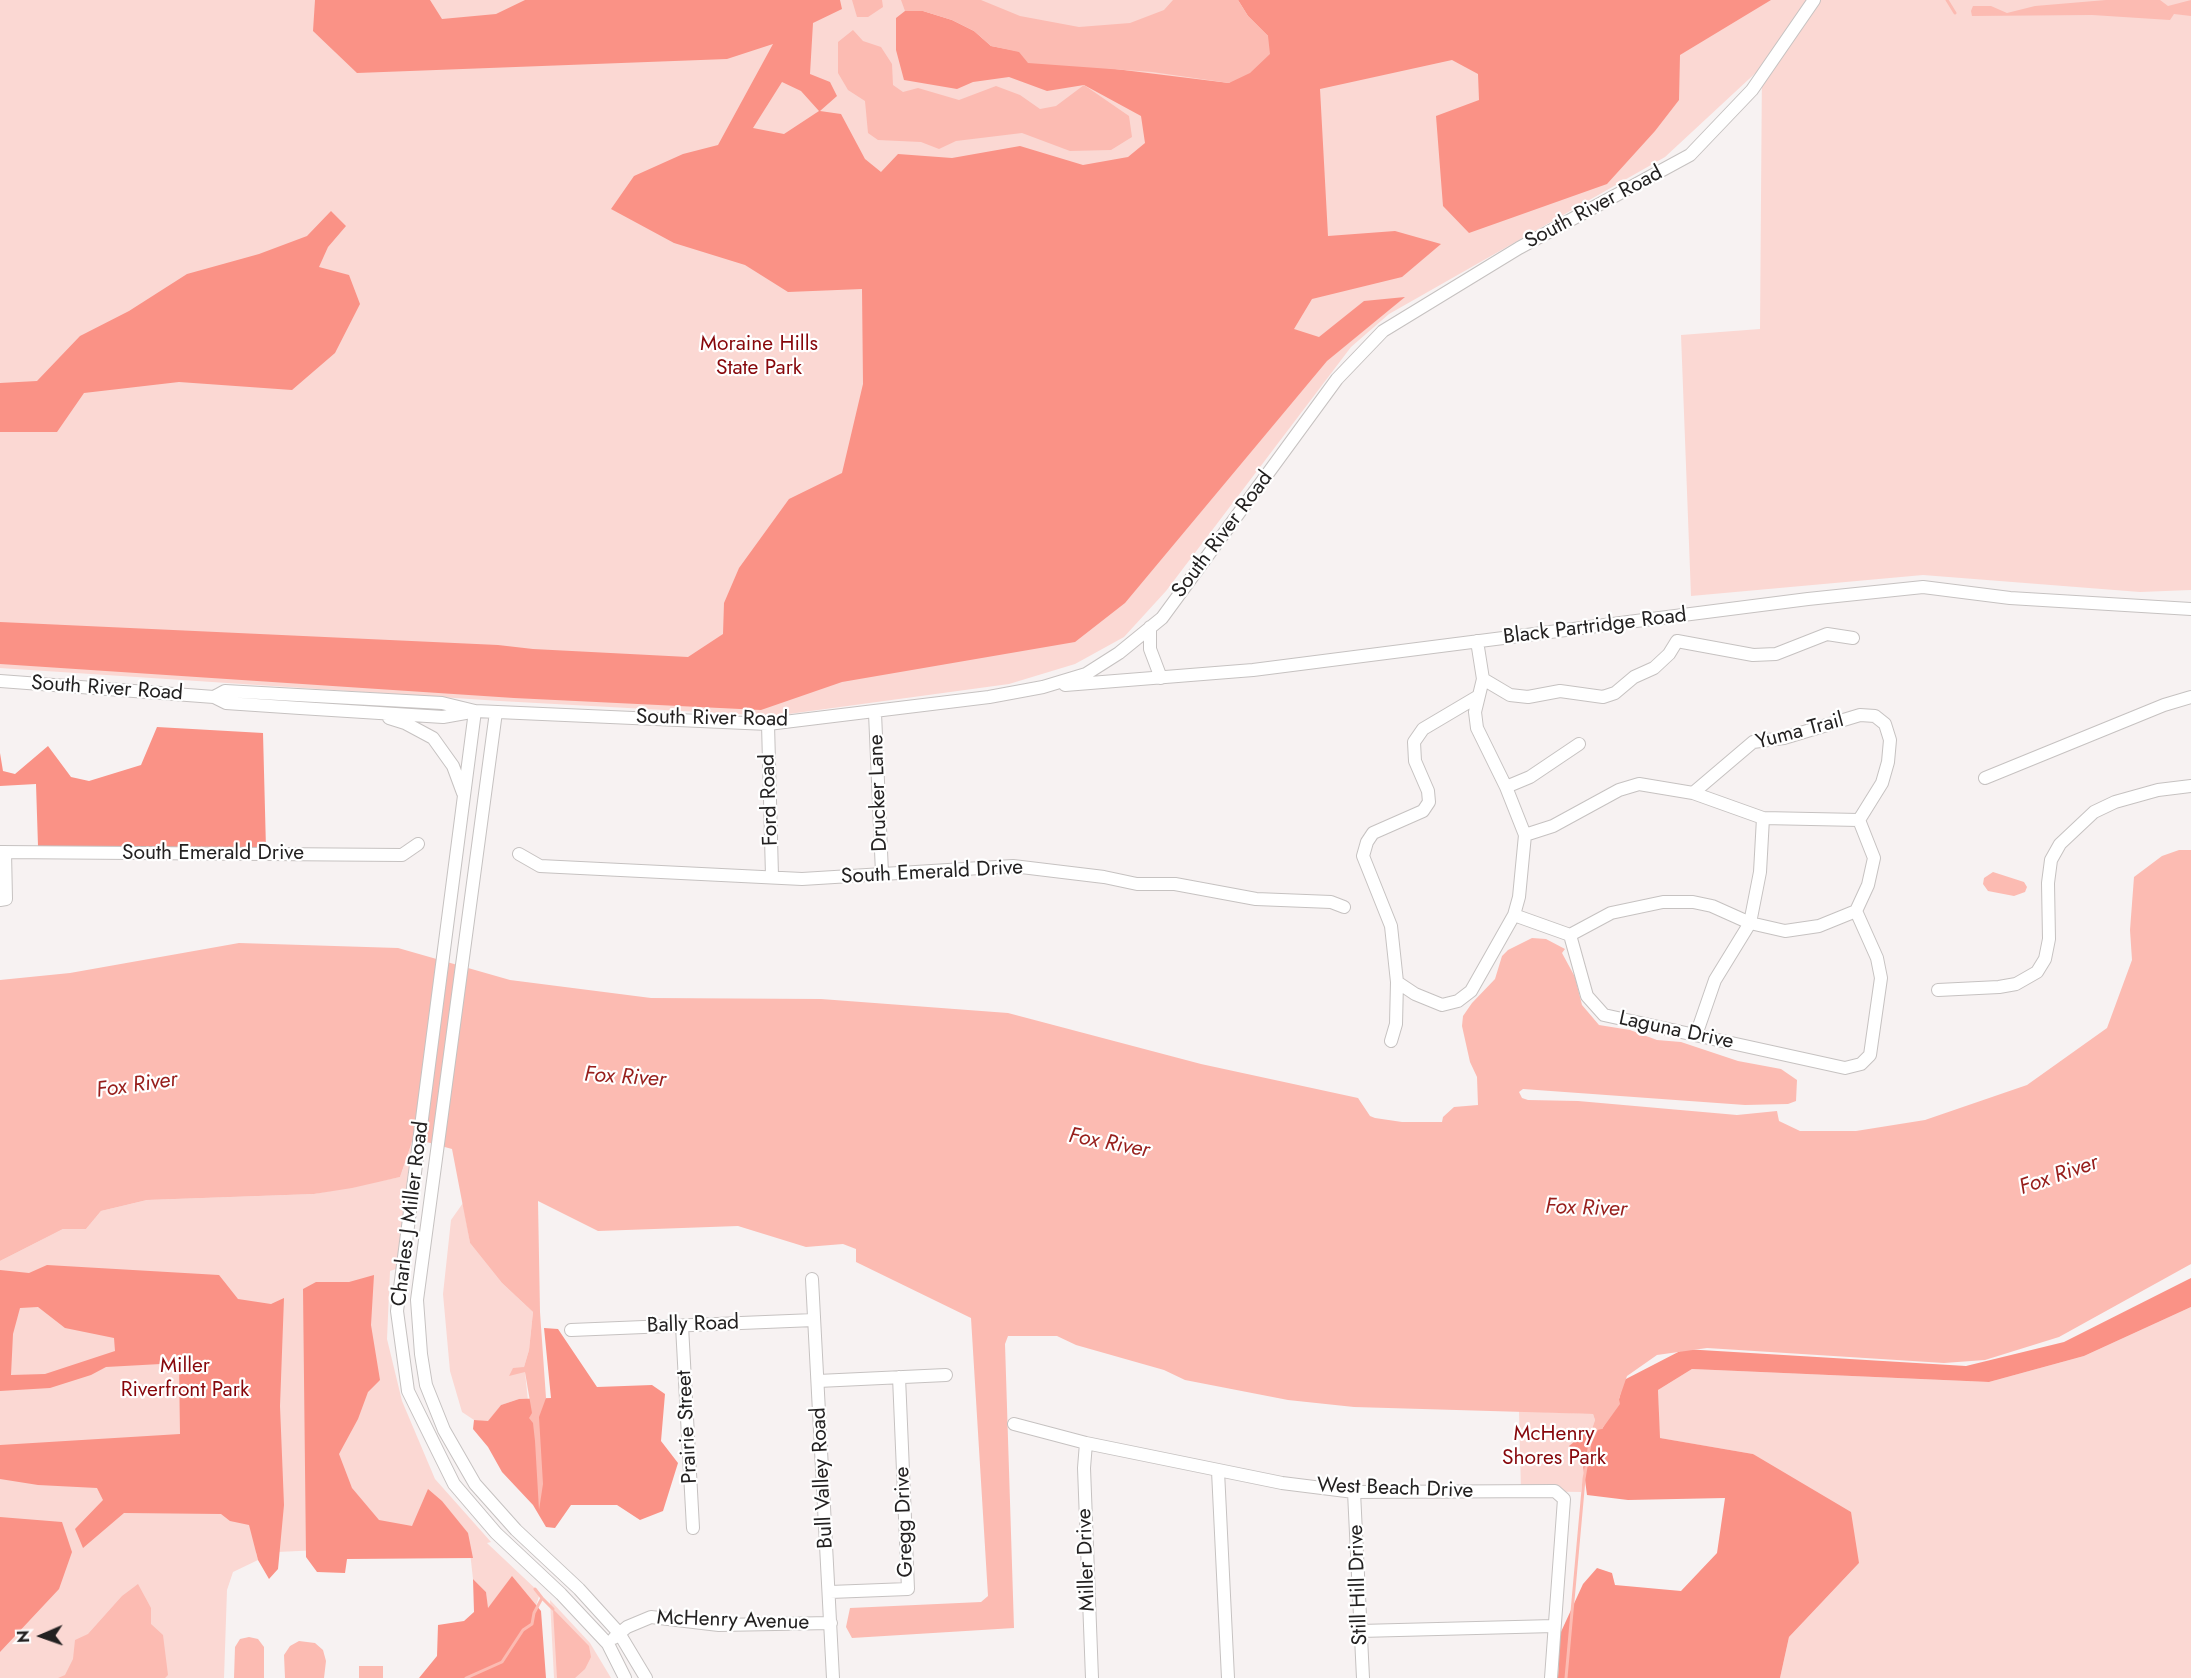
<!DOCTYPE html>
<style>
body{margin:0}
#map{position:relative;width:2191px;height:1678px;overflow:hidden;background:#f7f2f2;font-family:Jost,sans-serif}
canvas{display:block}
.north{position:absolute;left:12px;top:1606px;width:60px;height:60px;-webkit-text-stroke:4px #fff;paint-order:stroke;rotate:268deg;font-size:16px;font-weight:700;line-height:24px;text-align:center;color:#232121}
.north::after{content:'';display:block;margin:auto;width:21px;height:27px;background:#232121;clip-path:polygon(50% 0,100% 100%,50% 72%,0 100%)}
</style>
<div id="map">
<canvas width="2191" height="1678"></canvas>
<div class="north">N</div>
</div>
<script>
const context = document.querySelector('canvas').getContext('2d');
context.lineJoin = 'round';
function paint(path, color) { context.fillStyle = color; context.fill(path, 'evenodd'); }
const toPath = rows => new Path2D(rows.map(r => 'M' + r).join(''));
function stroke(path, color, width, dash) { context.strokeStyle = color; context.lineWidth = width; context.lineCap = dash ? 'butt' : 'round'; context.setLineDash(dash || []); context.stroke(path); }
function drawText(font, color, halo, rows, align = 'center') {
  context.font = font + ' Jost,sans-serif'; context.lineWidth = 4.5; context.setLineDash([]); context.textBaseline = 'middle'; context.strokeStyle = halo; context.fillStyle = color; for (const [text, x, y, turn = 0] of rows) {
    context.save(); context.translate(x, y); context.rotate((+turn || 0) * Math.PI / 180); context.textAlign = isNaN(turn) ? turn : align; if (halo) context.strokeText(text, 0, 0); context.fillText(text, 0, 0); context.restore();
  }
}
paint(toPath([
 [0,0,2191,0,2191,590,2140,592,1923,575,1691,596,1681,335,1760,329,1762,67,1665,157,1389,314,1351,347,1166,591,1124,637,1075,664,1009,684,774,716,500,701,0,668],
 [423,1141,417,1181,404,1192,405,1211,396,1269,390,1271,387,1339,402,1401,435,1479,491,1542,487,1543,540,1593,536,1606,530,1601,487,1609,486,1592,473,1579,469,1543,256,1553,258,1560,233,1572,227,1590,224,1678,0,1678,0,1261,63,1229,86,1229,101,1211,147,1200,314,1194,400,1177,412,1142],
 [463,1203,470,1243,502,1283,533,1312,529,1350,524,1367,516,1372,525,1372,528,1401,519,1399,501,1405,488,1422,474,1420,462,1412,450,1371,443,1294,451,1220],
 [2191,1307,2191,1678,1780,1678,1789,1637,1859,1563,1753,1454,1659,1438,1658,1390,1692,1369,1989,1382,2084,1356],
 [1519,1411,1593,1414,1595,1420,1589,1439,1581,1492,1521,1491],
 [550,1600,590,1643,611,1678,554,1678]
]), '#fbd8d3');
paint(toPath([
 [315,0,430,0,442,19,496,14,525,0,840,0,842,9,813,23,810,74,830,82,837,96,820,111,841,114,865,159,881,172,898,154,952,158,1020,146,1083,165,1128,157,1145,143,1141,116,1084,85,1047,91,1009,77,973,82,957,89,904,80,896,50,896,18,905,11,923,11,952,20,974,31,991,46,1107,68,1229,83,1268,36,1248,16,1238,0,1771,0,1680,55,1679,100,1655,131,1607,184,1469,233,1443,206,1436,116,1479,100,1478,74,1452,60,1320,89,1328,236,1395,231,1441,244,1402,277,1312,299,1294,329,1319,337,1364,301,1405,297,1327,361,1125,603,1075,642,842,682,761,710,514,698,0,664,0,622,498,645,533,649,688,657,723,634,724,603,739,568,789,499,842,473,863,384,862,289,788,292,745,265,674,243,611,209,634,176,683,154,718,145,773,44,727,59,357,73,313,31],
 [782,82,801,91,819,111,784,134,753,128],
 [331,211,346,226,328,247,319,267,349,275,360,304,335,353,292,390,179,382,84,393,57,432,0,432,0,383,37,381,80,336,129,311,187,274,259,254,307,236],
 [157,727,263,733,266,849,38,846,36,784,0,786,0,753,3,771,15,774,48,746,71,777,89,781,141,765],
 [47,1265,219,1275,238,1299,271,1304,284,1298,280,1406,284,1505,278,1569,269,1579,258,1560,249,1525,230,1521,221,1514,124,1513,83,1548,75,1529,103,1500,97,1488,38,1485,0,1479,0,1445,180,1434,179,1363,106,1367,91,1375,50,1388,0,1391,0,1270,29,1273],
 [38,1307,65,1328,114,1338,115,1351,45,1374,11,1375,13,1334,20,1308],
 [374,1275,371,1325,380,1380,368,1392,358,1419,339,1454,352,1488,379,1520,412,1526,428,1489,442,1501,468,1533,473,1558,347,1559,345,1573,317,1572,306,1557,303,1289,316,1282,349,1282],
 [2191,1278,2191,1307,2084,1356,1989,1382,1692,1369,1658,1390,1660,1438,1753,1454,1851,1512,1859,1563,1789,1637,1780,1678,1558,1678,1560,1634,1583,1584,1597,1568,1612,1573,1615,1585,1681,1591,1717,1553,1725,1498,1628,1500,1587,1495,1582,1458,1569,1446,1589,1430,1602,1429,1619,1399,1624,1380,1684,1349,1966,1366,2064,1342],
 [544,1328,558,1329,597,1387,652,1385,665,1394,661,1441,678,1463,663,1511,640,1520,617,1505,571,1505,555,1528,546,1527,533,1505,502,1472,488,1447,473,1429,474,1420,488,1421,501,1405,519,1399,551,1398],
 [0,1517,62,1522,72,1552,59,1589,0,1652],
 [512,1576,541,1611,546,1678,419,1678,437,1656,438,1625,464,1621,474,1612,473,1579,486,1592,488,1608]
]), '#fa9286');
paint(toPath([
 [852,0,882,0,883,7,868,17,857,17],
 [901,0,981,0,1020,16,1079,27,1130,23,1164,10,1173,0,1238,0,1248,16,1268,36,1270,54,1250,73,1229,83,1152,72,1028,63,1019,52,991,46,974,31,952,20,923,11,905,11],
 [2106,0,2160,0,2168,6,2191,0,2191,16,2174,14,2170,20,2092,15,1972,16,1971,11,1973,6,1991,6,2007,13,2035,6],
 [853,30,863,41,881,47,892,64,893,85,903,92,918,88,959,100,996,86,1020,95,1040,109,1056,106,1084,85,1129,116,1132,137,1111,150,1070,151,1022,133,956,141,939,149,921,142,878,140,868,133,865,101,848,90,838,73,838,42],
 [2179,850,2191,850,2191,1264,2059,1337,1985,1360,1944,1363,1707,1348,1657,1355,1627,1376,1619,1399,1620,1404,1602,1429,1592,1429,1595,1420,1593,1414,1354,1407,1288,1400,1185,1380,1164,1370,1076,1345,1057,1336,1008,1336,1005,1344,1014,1628,852,1638,846,1627,850,1608,981,1602,988,1596,971,1318,856,1262,856,1249,843,1244,806,1247,738,1226,598,1231,538,1201,540,1312,546,1398,539,1417,543,1484,539,1510,535,1441,533,1423,529,1418,532,1413,525,1372,509,1376,513,1368,524,1367,529,1350,533,1312,502,1283,470,1243,452,1149,423,1141,412,1142,400,1177,352,1188,314,1194,147,1200,101,1211,86,1229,63,1229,0,1261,0,980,70,973,239,943,398,948,510,980,651,998,821,999,1008,1013,1201,1064,1358,1098,1370,1116,1375,1118,1402,1122,1442,1122,1443,1117,1454,1107,1478,1105,1477,1077,1470,1062,1462,1026,1463,1016,1472,1003,1495,979,1502,956,1508,950,1532,938,1546,939,1565,949,1562,953,1575,977,1582,1005,1599,1025,1630,1030,1657,1040,1681,1042,1738,1061,1781,1069,1797,1080,1796,1101,1788,1104,1745,1105,1523,1089,1519,1092,1522,1098,1528,1100,1578,1101,1737,1115,1777,1111,1779,1121,1800,1131,1856,1131,1925,1120,2027,1085,2107,1028,2132,960,2130,930,2134,877,2162,856],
 [1993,872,2024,882,2027,887,2025,892,2014,896,1988,891,1983,884,1984,878],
 [138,1584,151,1608,151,1624,163,1635,168,1675,165,1678,58,1678,65,1675,73,1659,75,1640,88,1634,122,1596],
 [553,1609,589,1646,591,1657,585,1669,575,1678,557,1678],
 [249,1637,258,1639,264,1647,264,1678,234,1678,235,1647,240,1639],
 [299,1641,315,1643,323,1650,326,1661,324,1678,285,1678,284,1655,290,1646],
 [359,1666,383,1666,383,1678,359,1678]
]), '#fcbbb2');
stroke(toPath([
 [1947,0,1955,13],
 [542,1598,553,1609],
 [466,1678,502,1662,523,1630,532,1624,534,1613,542,1598,535,1589],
 [1566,1678,1584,1479,1590,1443,1597,1428]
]), '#fcbbb2', 3);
const minor = toPath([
 [1150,627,1150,649,1161,678],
 [1477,641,1483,679,1475,712,1477,728,1506,787,1525,835,1519,897,1514,915],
 [1483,679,1510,695,1528,697,1560,691,1603,697,1615,693,1634,677,1654,668,1669,654,1677,641,1753,655,1776,654,1827,634,1853,638],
 [0,681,214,697,226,703,300,708,443,717,471,712],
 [1065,685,1253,670,1808,599,1923,587,2010,598,2191,609],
 [214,697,225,691,442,703,475,711,768,724,989,697,1043,687,1086,674,1119,653,1162,618,1337,379,1383,331,1519,248,1690,155,1752,90,1814,0],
 [475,711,397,1311,408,1391,454,1484,496,1533,561,1594,608,1644,625,1678],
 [496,712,417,1300,421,1354,426,1385,444,1430,475,1484,516,1530,579,1589,619,1633,646,1678],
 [875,713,882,873],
 [389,718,405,723,433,738,453,766,463,793],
 [768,724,772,876],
 [1985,778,2164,705,2191,697],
 [1506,787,1530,777,1579,744],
 [1693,793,1753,742,1784,738,1860,715,1875,716,1885,724,1890,740,1888,762,1882,783,1859,820],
 [1525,835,1553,826,1619,790,1639,784,1693,793,1763,818,1859,820],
 [0,852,402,855,418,844],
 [519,854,540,866,802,879,1013,866,1104,877,1137,884,1175,884,1256,899,1331,902,1344,907],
 [0,900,6,899,5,852],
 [1856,911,1868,885,1874,858,1859,820],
 [1570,935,1611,913,1663,902,1693,902,1712,906,1750,923,1785,931,1819,926,1856,911],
 [1397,982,1415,994,1442,1005,1458,1001,1471,991,1514,915,1570,935,1587,996,1604,1015,1845,1068,1861,1064,1870,1055,1881,978,1877,958,1856,911],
 [1938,990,1999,987,2016,984,2037,972,2045,959,2049,939,2048,883,2051,860,2060,844,2094,812,2115,802,2158,790,2191,786],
 [1696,1035,1715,980,1750,923,1760,872,1763,818],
 [1391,1041,1396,1024,1397,982,1391,926,1363,856,1367,842,1373,833,1423,811,1429,802,1428,791,1415,761,1414,742,1423,729,1477,697],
 [812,1279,833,1678],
 [682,1326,693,1528],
 [571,1330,814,1320],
 [818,1381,946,1375],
 [1014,1424,1086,1443,1282,1483,1354,1492,1555,1491,1564,1499,1551,1678],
 [1086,1443,1084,1468,1092,1678],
 [1218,1471,1228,1678],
 [1354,1492,1363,1678],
 [830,1592,908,1589,899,1377],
 [1360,1631,1554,1626],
 [614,1638,627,1627,651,1617,719,1625,831,1623]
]);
stroke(minor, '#c6c2c1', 14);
stroke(minor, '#fff', 12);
drawText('21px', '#232121', '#fff', [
 ["South River Road",1594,208,-28],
 ["South River Road",1223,535,-53],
 ["Black Partridge Road",1595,627,-7],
 ["South River Road",107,689,4],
 ["South River Road",712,719,1],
 ["Yuma Trail",1800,732,-15],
 ["Drucker Lane",879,793,-92],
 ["Ford Road",770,800,-92],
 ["South Emerald Drive",213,854],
 ["South Emerald Drive",932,873,-3],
 ["Laguna Drive",1676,1031,12],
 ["Charles J Miller Road",411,1214,-83],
 ["Bally Road",693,1325,-2],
 ["Prairie Street",688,1427,-93],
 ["Bull Valley Road",823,1478,-93],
 ["West Beach Drive",1395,1489,2],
 ["Gregg Drive",905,1522,-92],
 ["Miller Drive",1087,1560,-92],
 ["Still Hill Drive",1359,1585,-92],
 ["McHenry Avenue",733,1621,2]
]);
drawText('21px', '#87070b', '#fff', [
 ["Moraine Hills",759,345],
 ["State Park",759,369],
 ["Miller",185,1367],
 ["Riverfront Park",185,1391],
 ["McHenry",1554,1435],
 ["Shores Park",1554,1459]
]);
drawText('italic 22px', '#971e1b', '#fff', [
 ["Fox River",625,1078,4],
 ["Fox River",137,1086,-8],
 ["Fox River",1109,1144,11],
 ["Fox River",2059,1176,-19],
 ["Fox River",1586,1209,2]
]);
</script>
